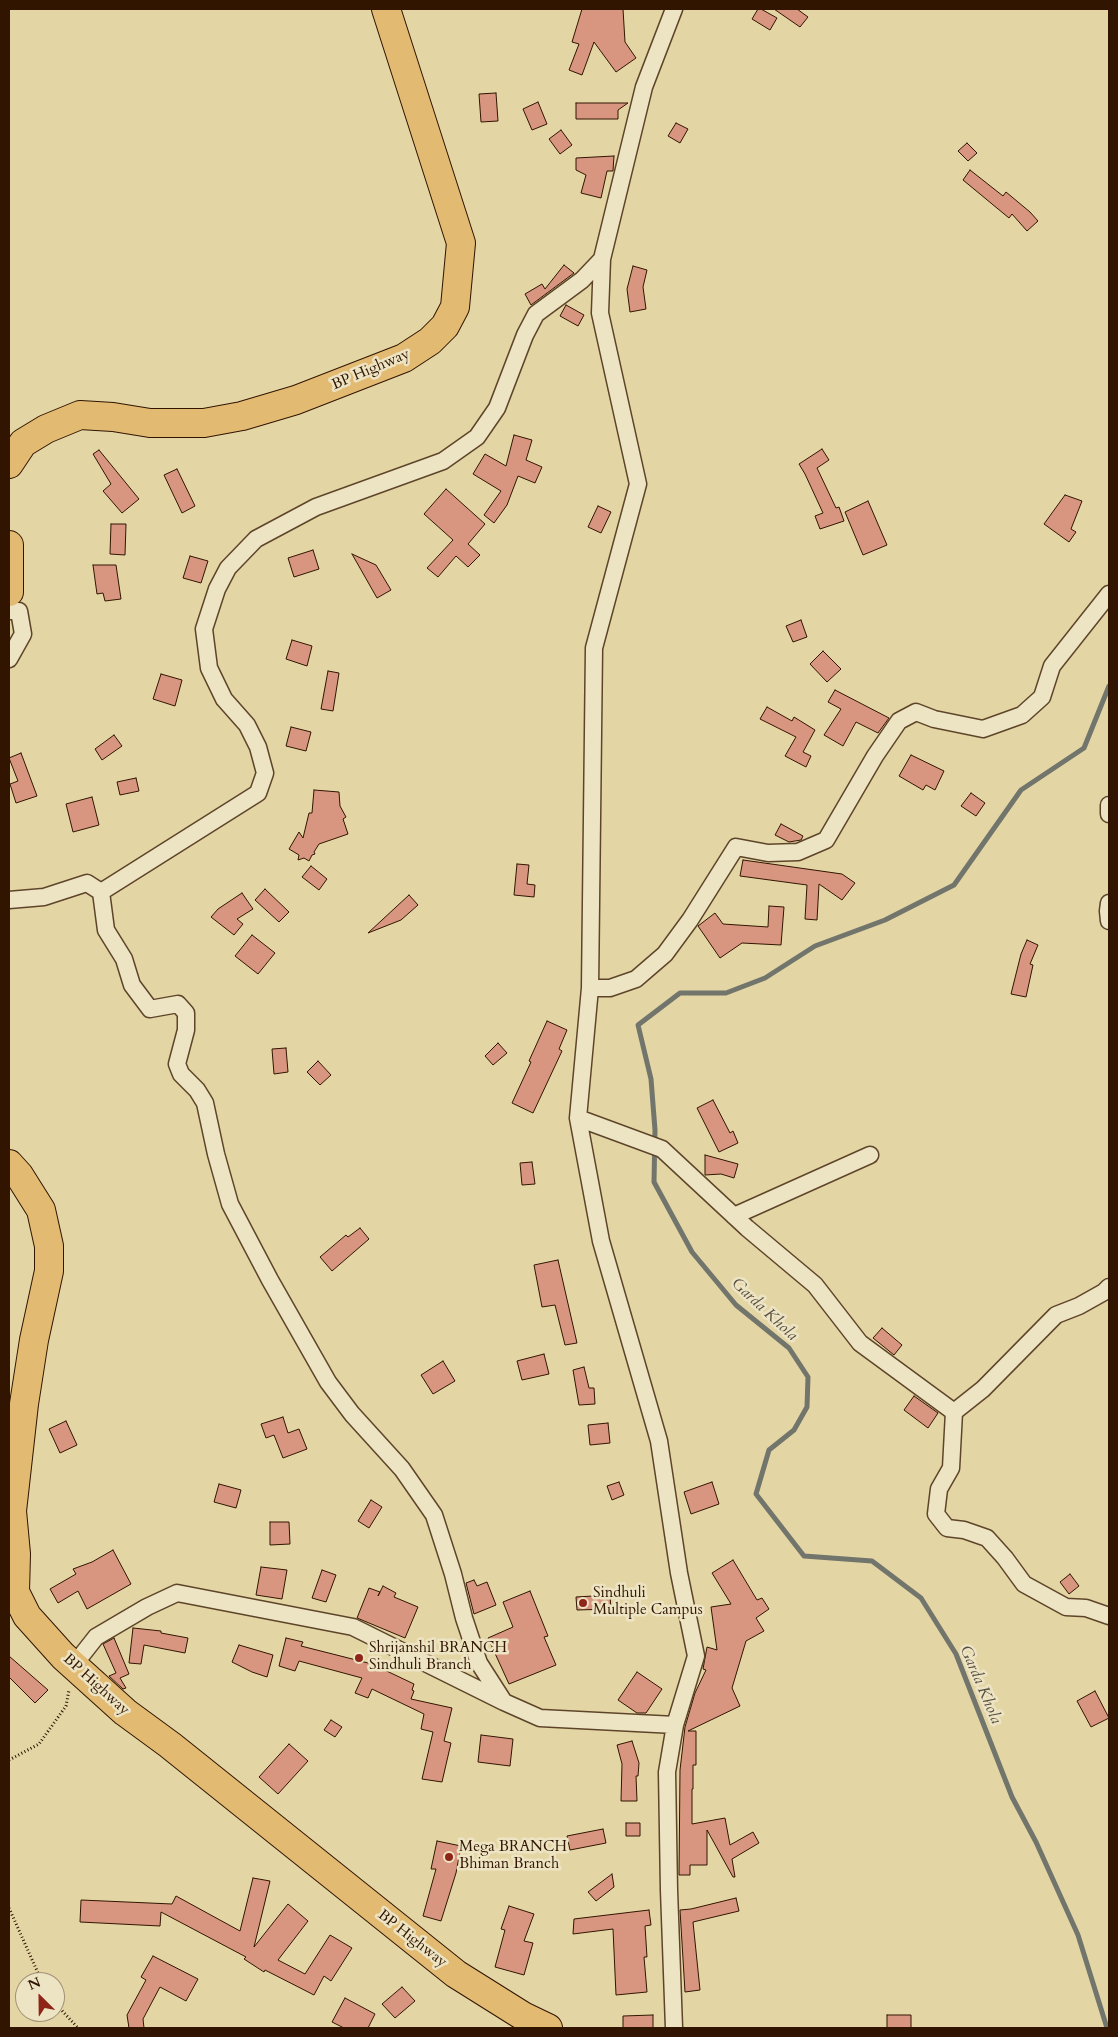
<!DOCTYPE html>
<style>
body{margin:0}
#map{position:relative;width:1118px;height:2037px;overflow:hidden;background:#e4d5a5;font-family:Cardo,serif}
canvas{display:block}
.frame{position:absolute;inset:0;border:10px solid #311500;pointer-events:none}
.north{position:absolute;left:15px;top:1972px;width:50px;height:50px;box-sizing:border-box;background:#ede4c4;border:1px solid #a29176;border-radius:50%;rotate:337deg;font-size:14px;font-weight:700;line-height:20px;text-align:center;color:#311500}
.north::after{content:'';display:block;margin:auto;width:18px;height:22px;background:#8f2418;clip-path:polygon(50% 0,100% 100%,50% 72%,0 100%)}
</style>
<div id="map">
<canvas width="1118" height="2037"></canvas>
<div class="frame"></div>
<div class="north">N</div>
</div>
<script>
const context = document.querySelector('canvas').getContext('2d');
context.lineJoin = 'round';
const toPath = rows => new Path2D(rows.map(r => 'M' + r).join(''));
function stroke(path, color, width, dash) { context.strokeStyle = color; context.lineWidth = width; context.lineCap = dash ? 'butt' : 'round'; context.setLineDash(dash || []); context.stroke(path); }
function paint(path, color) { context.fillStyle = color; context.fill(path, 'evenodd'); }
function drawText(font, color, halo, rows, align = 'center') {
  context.font = font + ' Cardo,serif'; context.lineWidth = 5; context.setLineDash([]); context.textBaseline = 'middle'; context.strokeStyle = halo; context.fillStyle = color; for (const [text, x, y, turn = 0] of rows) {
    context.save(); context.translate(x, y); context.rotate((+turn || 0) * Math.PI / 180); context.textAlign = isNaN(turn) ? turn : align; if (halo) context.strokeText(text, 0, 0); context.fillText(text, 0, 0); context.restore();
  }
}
stroke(toPath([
 [1107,2028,1078,1935,1036,1842,1012,1797,956,1654,921,1598,872,1561,804,1556,756,1494,769,1450,794,1430,807,1407,808,1377,789,1348,736,1305,692,1252,654,1182,655,1130,651,1079,638,1025,680,993,726,993,765,978,815,946,885,920,954,885,1021,790,1084,748,1109,686]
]), '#71756b', 5);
const building = toPath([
 [582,9,623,9,625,42,636,58,616,72,594,42,582,75,569,70,579,44,572,42,582,9],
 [758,9,761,9,777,18,770,30,752,19,758,9],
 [774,9,797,9,808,17,800,27,774,9],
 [496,93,498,121,481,122,479,94,496,93],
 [538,102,547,124,532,130,523,109,538,102],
 [576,103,628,103,618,110,618,119,576,119,576,103],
 [676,123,688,129,680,143,668,136,676,123],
 [561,130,572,145,560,154,549,139,561,130],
 [967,143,977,153,968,161,958,151,967,143],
 [614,156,613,171,607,171,601,198,581,193,586,175,576,170,576,158,614,156],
 [970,170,1003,196,1006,192,1030,212,1038,221,1027,231,1012,214,1009,218,963,180,970,170],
 [564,265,574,273,531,305,525,294,542,284,545,289,564,265],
 [633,266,647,270,643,287,646,309,630,312,627,289,633,266],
 [566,305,584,315,578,326,560,316,566,305],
 [514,435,532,440,526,460,542,467,535,483,518,476,507,505,494,523,484,515,501,491,473,474,485,454,506,466,514,435],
 [822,449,829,460,817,468,836,508,839,507,844,521,820,529,815,516,823,513,805,474,799,464,822,449],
 [99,450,139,499,122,513,103,491,111,484,93,454,99,450],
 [177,469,195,506,182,513,164,475,177,469],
 [446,489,485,524,468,544,480,555,468,567,456,556,438,577,427,568,453,540,424,514,446,489],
 [1065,495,1082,501,1071,529,1076,532,1069,542,1044,524,1065,495],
 [868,501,887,545,863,555,845,512,868,501],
 [598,506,611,512,601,533,588,527,598,506],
 [111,524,126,524,125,555,110,554,111,524],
 [313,550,319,569,294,577,288,558,313,550],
 [352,554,376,565,391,590,377,598,352,554],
 [190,556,208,561,201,583,183,578,190,556],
 [93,565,116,565,121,599,105,601,103,593,97,594,93,565],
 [801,620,807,637,793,642,786,626,801,620],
 [292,640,312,646,307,666,286,659,292,640],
 [823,651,841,669,827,682,810,664,823,651],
 [328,671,339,673,333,711,321,709,328,671],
 [161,674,182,680,175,706,153,699,161,674],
 [835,690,889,718,878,733,856,722,843,746,824,735,841,709,828,702,835,690],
 [767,707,792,721,794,717,815,730,803,752,811,756,806,767,785,756,796,737,760,719,767,707],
 [291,727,311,732,306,751,286,746,291,727],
 [114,735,122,746,102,760,95,749,114,735],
 [21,753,37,796,16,803,10,784,18,781,9,758,21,753],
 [911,755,944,771,935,790,926,785,923,790,899,776,911,755],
 [136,778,139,791,120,795,117,782,136,778],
 [314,790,339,792,340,806,346,817,343,819,348,834,319,844,314,852,315,854,312,855,309,861,304,858,298,860,299,855,289,849,299,832,303,838,309,813,312,813,314,790],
 [971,793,985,803,976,816,961,806,971,793],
 [92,797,99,825,73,832,66,804,92,797],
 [781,824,803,836,801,840,789,842,775,835,781,824],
 [743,860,842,874,855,883,842,900,819,884,817,920,805,919,807,885,740,876,743,860],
 [517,864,529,865,527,884,535,885,534,897,514,895,517,864],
 [311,866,327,879,319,890,302,877,311,866],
 [265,889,289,912,279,922,255,900,265,889],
 [242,893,253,909,237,919,243,924,234,935,211,917,218,909,242,893],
 [409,895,418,905,401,920,368,933,409,895],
 [769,906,784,907,781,945,742,943,720,958,698,926,715,913,723,924,768,927,769,906],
 [252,935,275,953,258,974,235,956,252,935],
 [1027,940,1038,945,1030,964,1033,965,1026,997,1011,994,1021,954,1027,940],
 [547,1021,567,1030,559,1049,562,1051,533,1113,512,1103,531,1062,529,1061,547,1021],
 [498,1043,507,1053,493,1065,485,1056,498,1043],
 [286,1048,288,1072,274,1074,272,1049,286,1048],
 [318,1061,331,1075,320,1085,307,1072,318,1061],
 [713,1100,730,1133,733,1131,738,1143,719,1152,697,1108,713,1100],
 [705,1155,738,1164,734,1178,721,1174,705,1175,705,1155],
 [532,1162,535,1184,522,1185,520,1163,532,1162],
 [360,1228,369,1239,332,1271,320,1257,346,1235,348,1237,360,1228],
 [558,1260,577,1343,565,1345,555,1305,542,1307,534,1265,558,1260],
 [882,1328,902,1345,894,1355,873,1338,882,1328],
 [544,1354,549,1374,522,1380,517,1361,544,1354],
 [443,1361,455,1381,433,1394,421,1375,443,1361],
 [584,1367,589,1388,594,1388,595,1404,579,1405,573,1370,584,1367],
 [914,1396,938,1413,928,1428,904,1410,914,1396],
 [283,1417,288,1433,299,1429,307,1449,283,1458,274,1435,266,1438,261,1424,283,1417],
 [66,1421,77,1445,60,1453,49,1429,66,1421],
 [608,1423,610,1443,590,1445,588,1425,608,1423],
 [619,1482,624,1495,612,1500,607,1486,619,1482],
 [712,1482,719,1504,691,1514,684,1492,712,1482],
 [219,1484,241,1490,236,1508,214,1502,219,1484],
 [371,1500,382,1507,369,1528,358,1521,371,1500],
 [270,1522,289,1522,290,1544,270,1545,270,1522],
 [113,1550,131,1584,87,1609,78,1591,58,1603,50,1589,76,1574,73,1569,92,1562,113,1550],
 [733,1560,757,1600,762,1598,769,1609,756,1618,764,1631,746,1641,732,1688,740,1706,688,1731,696,1731,696,1765,693,1765,693,1789,692,1789,692,1824,725,1818,730,1845,753,1832,759,1843,732,1859,735,1877,733,1877,707,1830,707,1865,690,1865,690,1875,679,1875,680,1770,685,1727,695,1693,706,1670,703,1669,707,1647,717,1650,711,1607,731,1604,712,1573,733,1560],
 [261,1567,287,1570,282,1599,256,1595,261,1567],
 [322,1570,336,1575,326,1602,312,1598,322,1570],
 [1070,1574,1079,1586,1069,1594,1060,1582,1070,1574],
 [474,1580,477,1586,487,1582,496,1605,474,1614,466,1583,474,1580],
 [383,1586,396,1593,394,1597,418,1607,405,1638,357,1618,369,1588,380,1592,378,1596,383,1586],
 [530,1591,548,1636,544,1637,556,1665,509,1684,488,1638,513,1627,503,1602,530,1591],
 [610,1595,611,1609,577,1610,576,1597,610,1595],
 [133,1628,161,1631,161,1633,188,1638,185,1653,144,1645,141,1664,129,1663,133,1628],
 [114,1638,129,1674,120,1678,126,1688,123,1689,109,1676,116,1673,103,1644,114,1638],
 [286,1638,303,1642,301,1646,372,1664,414,1684,412,1690,414,1691,411,1699,452,1708,444,1741,451,1743,442,1782,422,1779,433,1732,421,1729,424,1714,372,1689,368,1698,355,1693,362,1678,299,1661,295,1671,279,1666,286,1638],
 [239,1645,273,1655,267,1677,252,1672,232,1662,239,1645],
 [9,1656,48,1690,35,1703,9,1677,9,1656],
 [637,1672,662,1689,646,1713,637,1713,618,1700,637,1672],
 [1095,1691,1109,1718,1091,1727,1077,1701,1095,1691],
 [331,1720,342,1727,335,1737,324,1730,331,1720],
 [481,1735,513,1739,510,1766,478,1762,481,1735],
 [632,1741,639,1763,638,1776,636,1776,637,1801,621,1801,622,1764,617,1745,632,1741],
 [289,1744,308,1761,278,1794,259,1777,289,1744],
 [626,1823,640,1823,640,1836,626,1836,626,1823],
 [603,1829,606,1843,570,1850,567,1836,603,1829],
 [437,1841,461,1846,456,1873,441,1921,423,1916,436,1869,431,1869,437,1841],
 [612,1874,614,1887,596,1901,588,1892,612,1874],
 [253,1878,270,1881,254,1947,288,1904,308,1921,278,1960,305,1974,330,1935,352,1948,331,1981,324,1976,314,1995,265,1970,264,1972,244,1959,246,1957,161,1912,160,1926,80,1922,81,1900,172,1904,176,1896,240,1931,253,1878],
 [736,1898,739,1911,693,1922,700,1990,685,1992,680,1910,691,1909,736,1898],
 [509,1906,534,1914,524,1941,533,1943,524,1975,495,1967,505,1930,501,1929,509,1906],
 [649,1910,651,1925,645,1926,647,1957,644,1957,647,1992,616,1995,613,1929,573,1934,574,1919,649,1910],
 [153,1956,198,1979,186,2001,160,1987,143,2019,144,2028,129,2028,127,2015,146,1980,141,1977,153,1956],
 [402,1987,415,2001,395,2018,382,2004,402,1987],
 [345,1998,375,2014,368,2028,344,2028,332,2022,345,1998],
 [653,2015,653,2028,623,2028,623,2016,653,2015],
 [887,2015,911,2015,911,2028,887,2028,887,2015]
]);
paint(building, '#d89680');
stroke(building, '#311500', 1);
const street = toPath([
 [9,611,19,611,23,634,9,659],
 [1109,805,1109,814],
 [101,892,106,930,124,959,132,985,150,1009,178,1004,186,1013,186,1030,177,1064,181,1074,197,1090,205,1103,216,1154,230,1204,270,1280,328,1382,352,1414,402,1469,434,1515,453,1574,464,1618,479,1663,504,1702],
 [9,900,44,897,87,883,101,892,258,793,265,773,258,747,247,725,224,699,209,668,204,629,217,589,228,568,256,539,316,507,443,461,477,437,497,408,525,335,536,314,582,280,602,259],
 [1109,903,1108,911,1109,921],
 [590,988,610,988,636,979,665,954,690,920,736,847,768,853,798,852,826,840,875,756,899,721,916,712,934,719,983,729,1022,715,1042,697,1052,666,1109,594],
 [578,1118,590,988,594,648,638,484,600,313,602,259,644,87,674,9],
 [734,1216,870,1155],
 [954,1412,983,1389,1056,1315,1079,1306,1104,1292,1109,1287],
 [74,1665,96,1637,147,1607,177,1593,353,1627,504,1702,540,1718,675,1725,696,1656,679,1573,659,1441,601,1241,578,1118,662,1149,747,1228,815,1285,860,1343,954,1412,951,1468,939,1489,936,1514,947,1528,964,1530,987,1538,1005,1558,1024,1584,1066,1607,1086,1608,1109,1616],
 [674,2028,669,1890,667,1772,675,1725]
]);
const highway = toPath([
 [9,464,23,443,46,429,80,415,113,417,150,423,204,423,242,416,296,400,404,358,430,341,445,326,455,307,461,243,386,9],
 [9,545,9,592],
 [9,1164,19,1175,41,1210,49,1246,49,1271,34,1340,24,1404,12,1511,16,1554,15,1592,27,1616,63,1656,125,1712,170,1745,456,1974,523,2016,548,2028]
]);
stroke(street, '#5e4529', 19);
stroke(highway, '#311500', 30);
stroke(toPath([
 [9,1760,39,1744,66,1706,69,1690],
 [9,1908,42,1982],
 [55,2003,78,2028]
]), '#311500', 3, [1, 2.5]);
stroke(street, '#ede4c4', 16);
stroke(highway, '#e2ba72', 28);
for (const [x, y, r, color] of [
 [583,1603,5,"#8f2418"],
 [359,1658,5,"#8f2418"],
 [449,1857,5,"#8f2418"]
]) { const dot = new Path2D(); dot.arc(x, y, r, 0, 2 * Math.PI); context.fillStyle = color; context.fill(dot); stroke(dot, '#ede4c4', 2); }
drawText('15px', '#311500', '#ede4c4', [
 ["BP Highway",371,370,-23],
 ["BP Highway",96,1685,42],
 ["BP Highway",412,1939,38]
]);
drawText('15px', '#311500', '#ede4c4', [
 ["Sindhuli",593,1594],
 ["Multiple Campus",593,1611],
 ["Shrijanshil BRANCH",369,1649],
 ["Sindhuli Branch",369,1666],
 ["Mega BRANCH",459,1848],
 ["Bhiman Branch",459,1865]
], 'left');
drawText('italic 16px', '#564d3f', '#ede4c4', [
 ["Garda Khola",764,1310,43],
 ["Garda Khola",980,1685,67]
]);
</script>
